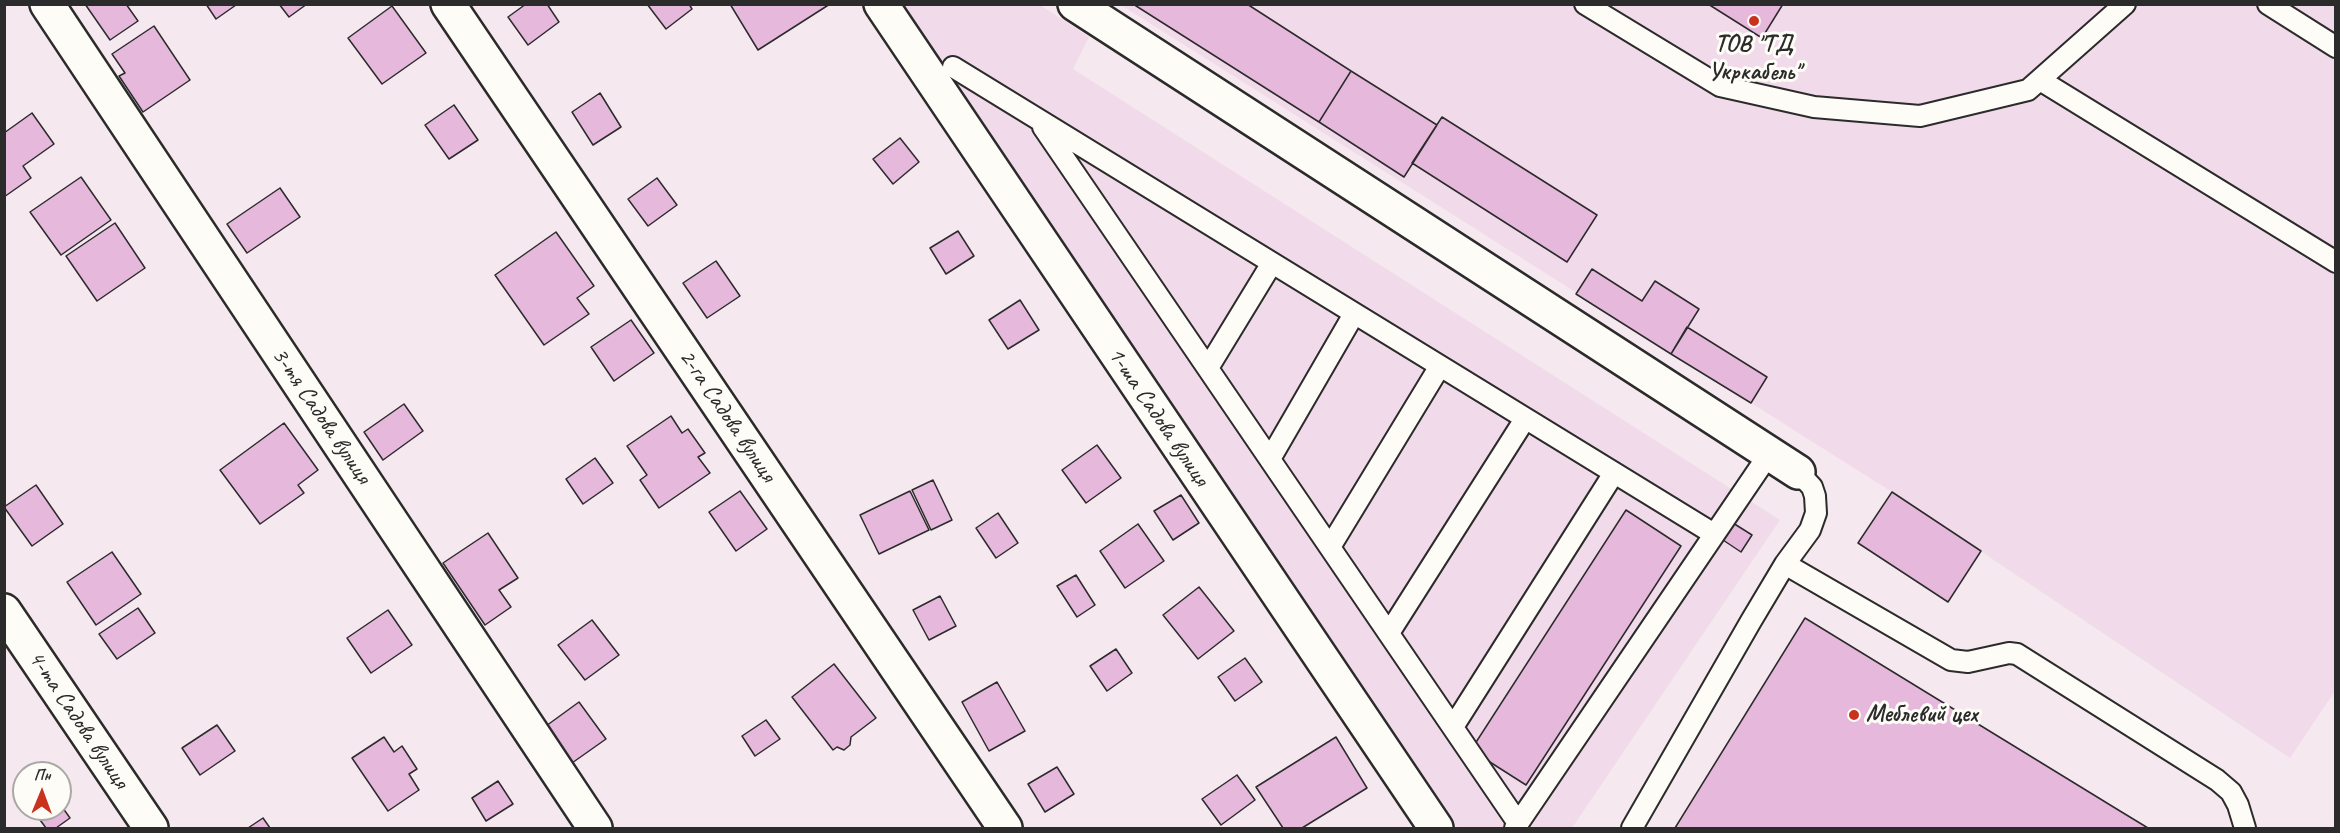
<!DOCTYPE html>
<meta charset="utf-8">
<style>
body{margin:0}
#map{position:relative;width:2340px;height:833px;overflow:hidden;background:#f6e8ef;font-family:Caveat,sans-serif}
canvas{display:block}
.frame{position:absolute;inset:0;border:6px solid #2b2b2b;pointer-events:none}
.north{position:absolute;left:12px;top:761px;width:60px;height:60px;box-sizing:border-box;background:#fdfcf7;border:2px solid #a9a8a5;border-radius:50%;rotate:1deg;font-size:16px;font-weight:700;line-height:24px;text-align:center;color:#2b2b2b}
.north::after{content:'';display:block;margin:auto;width:21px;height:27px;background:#c8321e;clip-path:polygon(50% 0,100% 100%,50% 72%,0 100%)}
</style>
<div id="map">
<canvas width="2340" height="833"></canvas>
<div class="frame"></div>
<div class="north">Пн</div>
</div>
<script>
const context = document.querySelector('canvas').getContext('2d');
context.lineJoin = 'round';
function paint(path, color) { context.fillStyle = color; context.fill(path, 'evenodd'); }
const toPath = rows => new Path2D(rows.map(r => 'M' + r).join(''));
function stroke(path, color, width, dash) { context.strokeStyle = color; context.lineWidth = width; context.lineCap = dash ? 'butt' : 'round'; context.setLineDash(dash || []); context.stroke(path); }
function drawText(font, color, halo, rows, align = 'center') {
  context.font = font + ' Caveat,sans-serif'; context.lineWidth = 6; context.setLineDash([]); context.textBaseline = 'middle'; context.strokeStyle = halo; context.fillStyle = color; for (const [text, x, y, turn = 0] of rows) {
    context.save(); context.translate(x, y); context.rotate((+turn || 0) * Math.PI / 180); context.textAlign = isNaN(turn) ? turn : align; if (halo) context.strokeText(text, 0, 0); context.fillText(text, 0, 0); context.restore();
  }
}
paint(toPath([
 [901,5,1040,5,1089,37,1073,69,1780,520,1572,828,1458,828],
 [1121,5,2335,5,2335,691,2290,758,1892,492]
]), '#f1dae9');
const building = toPath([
 [85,4,126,4,138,21,110,40,85,4],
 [206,4,236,4,236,5,216,19,206,4],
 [279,4,307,4,289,17,279,4],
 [526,4,547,4,559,22,528,45,508,17,526,4],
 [647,4,689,4,692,9,666,29,647,4],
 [730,4,830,4,758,50,730,4],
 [1133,4,1247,4,1351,71,1319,122,1133,4],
 [1708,4,1783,4,1762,38,1708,4],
 [392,6,426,53,382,84,348,38,392,6],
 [154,26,190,80,143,112,119,76,125,73,112,54,154,26],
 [1351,71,1437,125,1404,177,1319,122,1351,71],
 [600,93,621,127,593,145,572,112,600,93],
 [454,105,478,140,449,159,425,125,454,105],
 [32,113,54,144,23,166,31,178,4,197,4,133,32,113],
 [1442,117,1597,215,1567,262,1412,163,1442,117],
 [900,138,919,162,893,184,873,159,900,138],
 [81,177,111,220,61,255,30,212,81,177],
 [657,178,677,205,648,226,628,199,657,178],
 [280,188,300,217,247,253,227,224,280,188],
 [115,223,145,268,97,301,66,256,115,223],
 [958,231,974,256,946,274,930,248,958,231],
 [556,232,594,286,577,298,589,314,544,345,495,275,556,232],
 [716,261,740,296,707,318,683,283,716,261],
 [1592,269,1642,301,1655,281,1699,309,1671,354,1576,294,1592,269],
 [1020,300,1039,330,1008,349,989,320,1020,300],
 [631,320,654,353,614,381,591,347,631,320],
 [1687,327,1767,377,1751,403,1671,354,1687,327],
 [404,404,423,431,383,460,364,432,404,404],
 [671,416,682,433,688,429,705,453,698,457,710,473,659,508,640,480,647,475,627,446,671,416],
 [284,423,318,470,298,485,304,493,260,524,220,470,284,423],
 [1097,445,1121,478,1086,503,1062,470,1097,445],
 [595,458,613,483,583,504,566,479,595,458],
 [933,480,952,520,931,530,912,490,933,480],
 [36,485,63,524,32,546,4,507,36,485],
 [740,491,767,529,736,551,709,512,740,491],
 [910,491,929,530,879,554,860,515,910,491],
 [1892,492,1981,551,1948,602,1858,543,1892,492],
 [1181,495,1199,523,1173,540,1154,511,1181,495],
 [1626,510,1681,546,1526,785,1471,750,1626,510],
 [998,513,1018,543,996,558,976,528,998,513],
 [1733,523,1752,535,1741,552,1723,540,1733,523],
 [1138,524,1164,561,1125,588,1100,551,1138,524],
 [488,533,518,578,499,590,511,607,485,625,443,563,488,533],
 [112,552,141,594,96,625,67,582,112,552],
 [1076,575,1095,605,1077,617,1057,586,1076,575],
 [1199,587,1234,631,1198,659,1163,615,1199,587],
 [940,596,956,626,929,640,913,610,940,596],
 [138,608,155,633,117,659,99,634,138,608],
 [388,610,412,645,371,673,347,638,388,610],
 [1805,618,2120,811,2148,828,1675,828,1805,618],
 [592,620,619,655,585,680,558,645,592,620],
 [1116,649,1132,673,1107,691,1090,666,1116,649],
 [1245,658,1262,682,1235,701,1218,677,1245,658],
 [834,664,876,718,851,737,850,745,844,750,837,747,833,750,792,697,834,664],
 [997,682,1025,731,989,751,962,702,997,682],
 [579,702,606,739,572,763,546,726,579,702],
 [766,720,780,739,755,756,742,736,766,720],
 [217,725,235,751,200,775,182,748,217,725],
 [384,737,394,752,402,746,417,769,409,774,419,790,388,811,352,758,384,737],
 [1336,737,1367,788,1302,828,1283,828,1256,787,1336,737],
 [1057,767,1074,794,1045,812,1028,784,1057,767],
 [1237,775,1255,800,1221,825,1202,799,1237,775],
 [498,781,513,804,486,821,472,798,498,781],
 [60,804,70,818,56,828,46,828,32,809,60,809,60,804],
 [263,818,270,828,248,828,263,818]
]);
paint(building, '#e6b8dc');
stroke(building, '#2b2b2b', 1.5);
const service = toPath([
 [1585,4,1720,86,1814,107,1920,116,2028,90,2125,4],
 [2268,4,2336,47],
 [953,67,1714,534],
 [2040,80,2336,262],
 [1043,127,1518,823],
 [1208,368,1272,263],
 [1270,459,1354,314],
 [1330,547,1440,366],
 [1785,564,1951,660,1968,662,2009,653,2017,654,2217,780,2231,792,2238,805,2245,828],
 [1389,633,1525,419],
 [1453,727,1614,473],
 [1515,828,1769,454],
 [1632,828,1751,621,1785,564,1810,530,1816,513,1815,496,1812,487,1798,472]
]);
const minor = toPath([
 [47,4,595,828],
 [448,4,1005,828],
 [881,4,1436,828],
 [1075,4,1798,472],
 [4,611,151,828]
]);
stroke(service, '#2b2b2b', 24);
stroke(minor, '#2b2b2b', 38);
stroke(service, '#fdfcf7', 20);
stroke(minor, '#fdfcf7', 33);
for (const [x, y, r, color] of [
 [1754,21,6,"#c8321e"],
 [1854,715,6,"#c8321e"]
]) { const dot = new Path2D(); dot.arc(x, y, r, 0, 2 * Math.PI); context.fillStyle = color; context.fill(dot); stroke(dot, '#fdfcf7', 2); }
drawText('bold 24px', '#2b2b2b', '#fdfcf7', [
 ["ТОВ \"ТД",1754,45],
 ["Укркабель\"",1754,73],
 ["Меблевий цех",1866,715,"left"]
]);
drawText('24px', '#2b2b2b', '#fdfcf7', [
 ["3-тя Садова вулиця",321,416,56],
 ["2-га Садова вулиця",727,416,56],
 ["1-ша Садова вулиця",1158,417,56],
 ["4-та Садова вулиця",78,720,56]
]);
</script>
